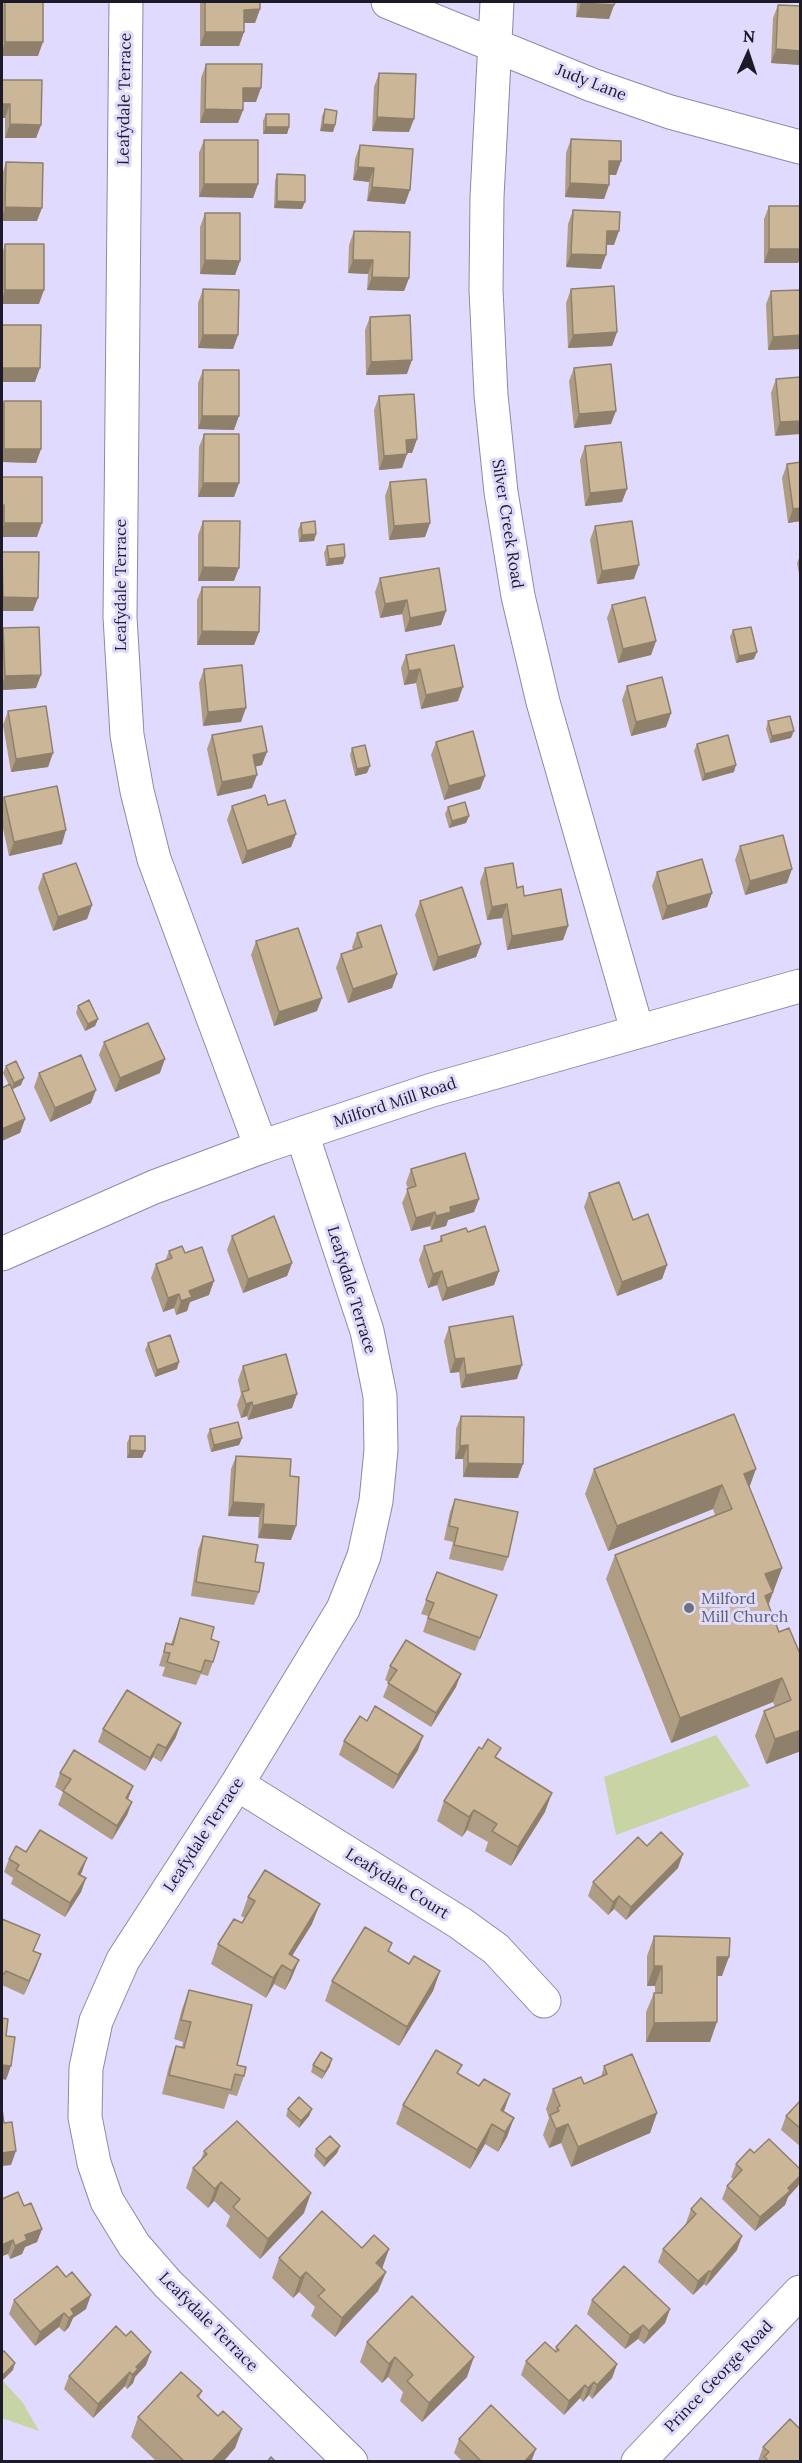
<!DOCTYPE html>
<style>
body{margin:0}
#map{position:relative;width:802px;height:2463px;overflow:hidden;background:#e0dbfe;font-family:Lora,serif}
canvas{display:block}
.frame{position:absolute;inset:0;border:3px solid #1c1a26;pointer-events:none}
.north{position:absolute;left:718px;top:24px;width:60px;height:60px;-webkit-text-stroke:4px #e0dbfe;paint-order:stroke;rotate:3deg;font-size:16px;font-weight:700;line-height:24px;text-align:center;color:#1c1a26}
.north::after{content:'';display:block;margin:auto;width:21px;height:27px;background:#1c1a26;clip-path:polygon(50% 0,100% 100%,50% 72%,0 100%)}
</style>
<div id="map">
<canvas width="802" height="2463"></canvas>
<div class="frame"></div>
<div class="north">N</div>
</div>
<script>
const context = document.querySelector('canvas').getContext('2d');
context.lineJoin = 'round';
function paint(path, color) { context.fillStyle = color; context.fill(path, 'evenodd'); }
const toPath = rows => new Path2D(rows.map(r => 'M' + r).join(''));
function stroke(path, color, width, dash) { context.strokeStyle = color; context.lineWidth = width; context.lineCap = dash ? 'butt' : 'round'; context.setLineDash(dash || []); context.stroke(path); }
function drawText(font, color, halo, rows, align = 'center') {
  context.font = font + ' Lora,serif'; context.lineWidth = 6; context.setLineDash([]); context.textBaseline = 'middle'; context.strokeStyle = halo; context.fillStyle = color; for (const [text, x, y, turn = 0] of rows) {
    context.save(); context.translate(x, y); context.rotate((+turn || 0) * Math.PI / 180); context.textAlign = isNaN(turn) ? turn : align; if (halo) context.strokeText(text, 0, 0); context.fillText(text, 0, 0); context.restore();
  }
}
paint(toPath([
 [716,1735,750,1786,616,1835,604,1777],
 [2,2380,23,2403,39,2431,2,2418]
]), '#c7d4a3');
const minor = toPath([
 [126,2,120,617,127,735,137,791,154,859,261,1147],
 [388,2,592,85,670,112,800,147],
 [497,2,487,197,486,290,491,395,501,492,518,596,543,702,637,1030],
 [302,1134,367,1331,380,1396,381,1450,376,1501,364,1556,343,1609,237,1784,123,1960,96,2021,86,2068,85,2117,94,2163,107,2201,134,2245,168,2284,351,2462],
 [237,1784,460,1923,496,1949,544,2001],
 [638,2462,800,2292]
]);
const major = toPath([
 [2,1254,154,1187,261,1147,432,1090,800,986]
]);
stroke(minor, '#8d88a9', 35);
stroke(major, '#8d88a9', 35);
stroke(minor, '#fff', 33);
stroke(major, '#fff', 33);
paint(toPath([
 [4,2,43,2,38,56,2,56,2,7],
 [200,2,260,2,260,9,255,23,244,23,244,32,239,46,200,46],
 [577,2,615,2,609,19,576,17],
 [778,5,801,6,801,65,771,63,773,18],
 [206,64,256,102,243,102,243,110,238,123,200,123,201,78],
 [379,73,409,132,372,131,374,87],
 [2,80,41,125,36,138,5,138,5,118],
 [325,109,335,125,333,132,320,131,322,116],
 [266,114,289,127,287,134,263,134,263,121],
 [571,139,621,161,616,175,609,175,609,185,604,199,565,197,566,153],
 [204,140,258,184,253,198,199,197,199,153],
 [360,145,405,204,367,201,369,182,353,180,355,159],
 [6,162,37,221,2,221,2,175],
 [277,174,302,209,274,208,275,181],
 [769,206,801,206,801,257,798,263,764,263,764,219],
 [573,210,614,245,607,245,601,269,566,267,568,224],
 [205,213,240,261,235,275,200,274,200,227],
 [354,231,409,278,404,291,367,290,368,274,348,273,349,245],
 [5,244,39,304,2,304,2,254],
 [203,289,238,335,233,349,198,348,198,303],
 [571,289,617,332,612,346,568,348,566,303],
 [801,290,801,349,768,350,766,304,771,291],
 [370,317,407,374,366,375,365,330],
 [574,368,611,424,574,428,569,381],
 [203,370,234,430,198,429,198,383],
 [801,377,775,436,771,393,776,379],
 [379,396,417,439,412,453,407,453,402,468,379,470,374,410],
 [4,401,41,449,36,463,2,462,2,408],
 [204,434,239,483,234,497,198,497,199,447],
 [585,446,622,502,585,506,580,460],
 [801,462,801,521,788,523,782,478,787,464],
 [2,477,37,537,2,537],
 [390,482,430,523,425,537,389,540,385,496],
 [203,521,234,581,198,581,198,535],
 [301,523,316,534,314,541,299,542,298,530],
 [595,526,634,579,597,584,590,540],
 [327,546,345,557,343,564,326,566,324,553],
 [2,552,33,611,2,611],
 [801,553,801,584,797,563],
 [380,578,446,611,441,625,405,632,402,614,380,618,375,592],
 [202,587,259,632,254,645,197,645,197,600],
 [612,605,656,641,651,655,618,663,607,618],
 [3,628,36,688,2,690,2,633],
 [733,630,754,659,736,663,730,637],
 [406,655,458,701,421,709,416,683,404,685,401,668],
 [204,669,241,722,203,726,199,683],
 [627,686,671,713,666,727,631,736,622,700],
 [8,711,53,753,48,767,11,772,3,725],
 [768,721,791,738,770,743,766,729],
 [212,735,262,765,255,767,252,788,217,796,207,749],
 [436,742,485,776,480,789,444,800,431,755],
 [697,744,734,772,702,781,694,751],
 [352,748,367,773,355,776,350,755],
 [4,797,62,844,9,856,2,824,2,803],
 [268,805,296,834,291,847,242,864,227,820,232,806],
 [448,807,469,816,466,823,449,828,445,814],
 [740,846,787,883,745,895,735,860],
 [485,868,517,888,524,896,568,926,563,940,507,950,502,918,487,920,480,882],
 [657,872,712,893,707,907,662,920,652,886],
 [43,874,92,905,87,919,53,931,38,888],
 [420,901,481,944,476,957,433,971,415,915],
 [357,933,397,974,392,988,348,1003,336,968,341,954,353,950,352,947],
 [256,941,317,1011,274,1026,251,955],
 [78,1006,98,1019,95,1026,85,1031,76,1013],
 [104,1042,160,1073,115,1092,99,1055],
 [6,1066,21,1085,12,1089,25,1119,20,1133,9,1085,3,1073],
 [39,1073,91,1103,50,1122,34,1087],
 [411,1169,479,1199,474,1212,448,1220,446,1226,431,1230,430,1226,411,1231,402,1203,408,1189,406,1183],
 [589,1193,633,1220,667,1265,662,1279,617,1296,584,1207],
 [468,1232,499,1271,494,1285,442,1301,437,1285,428,1288,419,1260,424,1246,439,1242,441,1236],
 [232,1236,292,1263,287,1276,243,1293,227,1250],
 [169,1251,185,1253,209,1295,190,1302,187,1311,176,1315,174,1308,163,1312,151,1278,156,1264,165,1261],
 [449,1327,517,1379,461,1388,459,1372,450,1373,444,1341],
 [148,1343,177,1369,155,1377,145,1350],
 [243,1366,297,1394,292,1408,248,1420,247,1416,241,1418,237,1405,241,1394,238,1380],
 [461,1416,518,1478,463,1477,463,1459,455,1459,456,1429],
 [210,1429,242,1438,239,1445,211,1452,207,1436],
 [130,1436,142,1458,127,1458,127,1443],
 [236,1456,296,1526,291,1540,258,1538,259,1517,228,1516,231,1469],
 [594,1469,749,1487,782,1568,768,1604,779,1632,801,1751,766,1764,755,1736,764,1711,775,1707,773,1702,671,1743,606,1579,615,1555,715,1515,713,1509,608,1551,585,1494],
 [455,1499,508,1557,503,1571,449,1559,453,1542,444,1540,450,1512],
 [203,1536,255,1562,259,1592,254,1605,191,1596,198,1550],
 [437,1572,497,1595,475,1651,423,1632,428,1616,421,1614],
 [180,1618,211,1639,213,1662,208,1676,201,1674,196,1685,162,1676,165,1667,159,1666,166,1643,171,1644],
 [390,1666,456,1687,431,1727,383,1697,389,1682,385,1680],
 [367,1721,418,1750,393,1789,339,1755,344,1741],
 [103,1729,176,1737,161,1762,153,1757,145,1771,98,1742],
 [497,1759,545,1812,511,1866,485,1851,488,1842,467,1830,462,1837,437,1821,444,1801],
 [60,1773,133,1786,128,1799,132,1802,127,1815,112,1840,58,1805,63,1792,55,1787],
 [647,1846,678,1868,626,1920,614,1909,608,1915,588,1896,593,1882],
 [26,1852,87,1858,80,1875,86,1878,81,1892,65,1917,11,1884,13,1878,4,1872,9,1859],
 [248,1897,312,1924,292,1956,299,1960,291,1979,285,1990,274,1984,266,1998,211,1964,218,1944,242,1923,245,1918,241,1916],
 [2,1919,34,1951,41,1954,24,1995,2,1985],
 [654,1936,722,1976,717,1976,710,2042,646,2042,646,2012,654,1993,655,1993,655,1986,647,1986,647,1956],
 [392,1943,389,1951,409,1964,440,1971,433,1991,399,2046,325,2001,332,1981],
 [189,1990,244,2076,237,2096,229,2094,224,2109,162,2094,169,2066,176,2046,182,2047,183,2042,174,2039,182,2009],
 [313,2065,330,2066,322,2079,311,2072],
 [604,2066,657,2113,650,2133,571,2167,561,2143,549,2148,543,2135,549,2118,546,2109,553,2089,584,2084,601,2077],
 [459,2074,504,2112,507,2137,498,2152,485,2144,470,2169,396,2124,403,2105],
 [801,2100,801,2147,781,2130,786,2116],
 [288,2109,312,2109,309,2116,299,2128,286,2116],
 [340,2146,337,2153,324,2167,314,2156,316,2149],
 [204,2151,304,2213,260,2259,226,2226,230,2216,214,2201,208,2208,186,2188,193,2168,201,2160],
 [754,2153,801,2170,801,2179,798,2186,788,2197,785,2205,755,2231,722,2199,727,2186,733,2179,731,2177,736,2164],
 [2,2199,24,2206,42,2229,37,2242,25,2247,22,2254,10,2259,8,2254,2,2256],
 [691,2209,737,2250,706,2286,704,2284,693,2295,658,2262,663,2249,687,2224,686,2223],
 [362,2248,389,2249,382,2268,386,2272,378,2291,335,2337,311,2316,315,2307,299,2292,293,2298,272,2278,279,2258],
 [14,2300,86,2309,73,2318,69,2327,64,2332,59,2327,35,2346,9,2314],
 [592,2300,670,2309,665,2323,644,2344,638,2339,625,2349,587,2314],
 [367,2342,467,2377,422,2422,400,2401,403,2392,388,2377,382,2383,360,2362],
 [556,2347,617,2364,612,2378,592,2399,589,2395,583,2402,580,2398,564,2415,521,2375,526,2361,555,2351],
 [146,2365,135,2377,133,2383,127,2389,125,2386,93,2418,64,2389,69,2376],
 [202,2391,199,2398,218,2416,242,2429,235,2448,223,2462,157,2462,131,2437,138,2417],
 [459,2439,531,2462,463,2462,454,2453],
 [763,2447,801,2462,759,2462,758,2461]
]), '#af9d83');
paint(toPath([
 [581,3,614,5,609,19,576,17],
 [260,9,255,23,239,23,244,10],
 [205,32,244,32,239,46,200,46],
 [5,42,43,42,38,56,2,56,2,51],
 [776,49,801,51,801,65,771,63],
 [243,88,261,88,256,102,238,102],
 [2,104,10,104,5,118,2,118],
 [205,109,243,110,238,123,200,123],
 [377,117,414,119,409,132,372,131],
 [10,124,41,125,36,138,5,138],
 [323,124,335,125,333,132,320,131],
 [266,127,289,127,287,134,263,134],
 [609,161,621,161,616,175,604,175],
 [358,167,374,168,369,182,353,180],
 [570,183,609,185,604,199,565,197],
 [204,184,258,184,253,198,199,197],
 [372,187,410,190,405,204,367,201],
 [277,201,305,202,302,209,274,208],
 [5,207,42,208,37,221,2,221,2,218],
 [607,231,619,231,614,245,602,244],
 [769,249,801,249,801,257,798,263,764,263],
 [571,254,606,255,601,269,566,267],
 [205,260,240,261,235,275,200,274],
 [353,260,373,260,368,274,348,273],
 [372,277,409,278,404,291,367,290],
 [5,290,44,290,39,304,2,304,2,299],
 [617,332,612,346,568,348,573,335],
 [203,335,238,335,233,349,198,348],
 [801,335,801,349,768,350,773,337],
 [412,360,407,374,366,375,371,362],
 [2,368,40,368,35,382,2,382],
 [616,411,611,424,574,428,579,414],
 [202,416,239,416,234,430,198,429],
 [801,421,801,434,775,436,780,422],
 [417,439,412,453,401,453,406,440],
 [4,449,41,449,36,463,2,462,2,454],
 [407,454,402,468,379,470,384,456],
 [203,483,239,483,234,497,198,497],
 [627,489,622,502,585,506,590,493],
 [801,508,801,521,788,523,793,509],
 [4,523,42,523,37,537,2,537,2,530],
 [430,523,425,537,389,540,394,526],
 [316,534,314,541,299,542,302,535],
 [345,557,343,564,326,566,329,559],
 [639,565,634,579,597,584,602,571],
 [203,567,239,568,234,581,198,581],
 [3,597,38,598,33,611,2,611,2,601],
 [407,600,402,614,380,618,385,604],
 [446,611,441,625,405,632,410,618],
 [202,631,259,632,254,645,197,645],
 [656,641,651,655,618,663,623,649],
 [757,652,754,659,736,663,739,656],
 [420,669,416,683,404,685,409,671],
 [41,675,36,688,2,690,2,685,5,676],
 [463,687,458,701,421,709,426,695],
 [246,708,241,722,203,726,208,712],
 [671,713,666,727,631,736,636,722],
 [794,731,791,738,770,743,772,736],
 [267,752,262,765,248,768,253,755],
 [53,753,48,767,11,772,16,759],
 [736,765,734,772,702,781,705,774],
 [370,766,367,773,355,776,357,769],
 [257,775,252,788,217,796,222,782],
 [485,776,480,789,444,800,449,786],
 [469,816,466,823,449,828,452,821],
 [66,830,62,844,9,856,14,842],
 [296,834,291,847,242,864,247,851],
 [792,869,787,883,745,895,750,881],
 [712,893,707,907,662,920,667,906],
 [507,904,502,918,487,920,492,907],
 [92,905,87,919,53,931,58,917],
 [568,926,563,940,507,950,512,936],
 [481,944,476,957,433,971,438,957],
 [397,974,392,988,348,1003,353,989],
 [322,998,317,1011,274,1026,279,1012],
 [98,1019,95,1026,85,1031,88,1024],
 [165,1059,160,1073,115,1092,120,1078],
 [24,1078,21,1085,11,1090,14,1083],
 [96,1090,91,1103,50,1122,55,1108],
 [25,1119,20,1133,2,1141,2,1129],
 [479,1199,474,1212,448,1220,446,1226,431,1230,436,1216,450,1207],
 [435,1212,430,1226,411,1231,416,1218],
 [292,1263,287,1276,243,1293,248,1279],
 [667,1265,662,1279,617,1296,622,1282],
 [442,1271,437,1285,428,1288,433,1274],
 [499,1271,494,1285,442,1301,447,1288],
 [214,1281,209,1295,190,1302,187,1311,176,1315,181,1301,189,1291],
 [179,1294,174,1308,163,1312,168,1298],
 [464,1358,459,1372,450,1373,455,1359],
 [179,1362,177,1369,155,1377,157,1370],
 [522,1365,517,1379,461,1388,466,1375],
 [297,1394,292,1408,248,1420,253,1406],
 [252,1402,247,1416,241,1418,246,1404],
 [242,1438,239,1445,211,1452,214,1445],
 [468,1445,463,1459,455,1459,460,1446],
 [130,1450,145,1451,142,1458,127,1458],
 [468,1463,523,1464,518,1478,463,1477],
 [756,1469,747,1494,744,1474],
 [722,1485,713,1509,608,1551,617,1526],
 [233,1502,264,1504,259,1517,228,1516],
 [263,1524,296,1526,291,1540,258,1538],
 [782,1568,764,1617,765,1574],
 [461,1674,456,1687,431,1727,436,1713],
 [782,1678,773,1702,671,1743,680,1718],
 [181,1723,176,1737,161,1762,166,1748],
 [801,1730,801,1751,766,1764,775,1739],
 [423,1736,418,1750,393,1789,398,1775],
 [158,1744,153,1757,145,1771,150,1758],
 [133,1786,128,1799,126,1798],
 [552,1793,545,1812,511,1866,518,1847],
 [132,1802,127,1815,112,1840,117,1826],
 [474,1810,467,1830,462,1837,469,1817],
 [683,1854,678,1868,626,1920,631,1907],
 [87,1858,82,1872,73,1887,78,1874],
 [86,1878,81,1892,65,1917,70,1903],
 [619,1896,614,1909,608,1915,613,1902],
 [320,1904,312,1924,285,1967,289,1954],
 [41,1954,36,1968,24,1995,29,1981],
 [717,1957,729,1957,722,1976,710,1976],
 [299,1960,291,1979,285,1990,292,1971],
 [282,1965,274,1984,266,1998,273,1978],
 [654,1966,662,1966,655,1986,647,1986],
 [440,1971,433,1991,399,2046,407,2027],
 [717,2022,710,2042,646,2042,654,2023],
 [332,2059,330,2066,322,2079,325,2072],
 [2,2065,11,2066,6,2080,2,2079],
 [510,2094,503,2114,501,2110],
 [312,2109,309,2116,299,2128,301,2121],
 [657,2113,650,2133,571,2167,578,2147],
 [514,2118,507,2137,498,2152,505,2132],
 [492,2124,485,2144,470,2169,477,2150],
 [568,2124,561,2143,549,2148,556,2129],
 [340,2146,337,2153,324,2167,326,2159],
 [16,2151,11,2165,2,2166,2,2153],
 [801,2175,801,2179,798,2186,788,2197,785,2205,755,2231,760,2217],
 [221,2182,214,2201,208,2208,215,2189],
 [311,2193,304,2213,260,2259,268,2239],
 [42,2229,37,2242,25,2247,22,2254,10,2259,15,2246,25,2235],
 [742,2236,737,2250,706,2286,711,2272],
 [13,2240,8,2254,2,2256,2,2245],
 [389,2249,382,2269,376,2263],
 [709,2271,704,2284,693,2295,698,2281],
 [306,2272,299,2292,293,2298,300,2278],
 [386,2272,378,2291,335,2337,342,2318],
 [91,2295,86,2309,73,2318,69,2327,64,2332,69,2318,71,2309],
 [670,2309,665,2323,644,2344,649,2331],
 [64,2313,59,2327,35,2346,40,2332],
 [643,2325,638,2339,625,2349,630,2335],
 [151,2352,146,2365,135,2377,133,2383,127,2389,136,2367],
 [395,2357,388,2377,382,2383,389,2364],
 [474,2357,467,2377,422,2422,429,2403],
 [15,2363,13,2370,2,2381,3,2375],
 [617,2364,612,2378,592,2399,597,2385],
 [130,2372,125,2386,93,2418,98,2404],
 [594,2382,589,2395,583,2402,588,2388],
 [585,2385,580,2398,564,2415,569,2401],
 [242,2429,235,2448,223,2462,211,2462],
 [536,2449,531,2462,524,2462]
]), '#8e806a');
const building = toPath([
 [5,2,43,2,43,42,5,42,5,2],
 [205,2,260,2,260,9,244,10,244,32,205,32,205,2],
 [581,2,615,2,614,5,581,3,581,2],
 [778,5,801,6,801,51,776,49,778,5],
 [206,64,262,64,261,88,243,88,243,110,205,109,206,64],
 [379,73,416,74,414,119,377,117,379,73],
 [2,80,42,80,41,125,10,124,10,104,2,104,2,80],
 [325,109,337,111,335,125,323,124,325,109],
 [266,114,289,114,289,127,266,127,266,114],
 [571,139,621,141,621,161,609,161,609,185,570,183,571,139],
 [204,140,258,140,258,184,204,184,204,140],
 [360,145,413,149,410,190,372,187,374,168,358,167,360,145],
 [6,162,43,163,42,208,5,207,6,162],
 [277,174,305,175,305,202,277,201,277,174],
 [769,206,801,206,801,249,769,249,769,206],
 [573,210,620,212,619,231,607,231,606,255,571,254,573,210],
 [205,213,240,213,240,261,205,260,205,213],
 [354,231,410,232,409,278,372,277,373,260,353,260,354,231],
 [5,244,44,244,44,290,5,290,5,244],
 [614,286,617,332,573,335,571,289,614,286],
 [203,289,239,290,238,335,203,335,203,289],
 [801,290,801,335,773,337,771,291,801,290],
 [410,315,412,360,371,362,370,317,410,315],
 [2,325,41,325,40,368,2,368,2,325],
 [611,364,616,411,579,414,574,368,611,364],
 [203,370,239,370,239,416,202,416,203,370],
 [801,377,801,421,780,422,776,379,801,377],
 [414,394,417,439,406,440,407,454,384,456,379,396,414,394],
 [4,401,41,401,41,449,4,449,4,401],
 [204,434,239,434,239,483,203,483,204,434],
 [621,442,627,489,590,493,585,446,621,442],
 [801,462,801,508,793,509,787,464,801,462],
 [2,477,42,477,42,523,4,523,4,505,2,505,2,477],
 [426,479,430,523,394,526,390,482,426,479],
 [203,521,240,521,239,568,203,567,203,521],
 [315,521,316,534,302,535,301,523,315,521],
 [632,521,639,565,602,571,595,526,632,521],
 [344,544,345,557,329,559,327,546,344,544],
 [2,552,39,552,38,598,3,597,2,552],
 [439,568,446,611,410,618,407,600,385,604,380,578,439,568],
 [202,587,260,587,259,632,202,631,202,587],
 [645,597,656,641,623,649,612,605,645,597],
 [39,627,41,675,5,676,3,628,39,627],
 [751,627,757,652,739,656,733,630,751,627],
 [454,645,463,687,426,695,420,669,409,671,406,655,454,645],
 [242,665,246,708,208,712,204,669,242,665],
 [662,677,671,713,636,722,627,686,662,677],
 [46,706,53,753,16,759,8,711,46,706],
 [790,716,794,731,772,736,768,721,790,716],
 [262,726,267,752,253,755,257,775,222,782,212,735,262,726],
 [473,731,485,776,449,786,436,742,473,731],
 [728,735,736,765,705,774,697,744,728,735],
 [365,745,370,766,357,769,352,748,365,745],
 [57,786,66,830,14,842,4,797,57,786],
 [265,795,268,805,285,800,296,834,247,851,232,806,265,795],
 [465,802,469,816,452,821,448,807,465,802],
 [783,835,792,869,750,881,740,846,783,835],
 [702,859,712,893,667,906,657,872,702,859],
 [76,863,92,905,58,917,43,874,76,863],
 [513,863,517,888,523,886,524,896,561,889,568,926,512,936,507,904,492,907,485,868,513,863],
 [462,887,481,944,438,957,420,901,462,887],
 [381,925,397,974,353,989,341,954,362,947,357,933,381,925],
 [298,928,322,998,279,1012,256,941,298,928],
 [89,1000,98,1019,88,1024,78,1006,89,1000],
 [148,1023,165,1059,120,1078,104,1042,148,1023],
 [81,1055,96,1090,55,1108,39,1073,81,1055],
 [16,1061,24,1078,14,1083,6,1066,16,1061],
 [10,1084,25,1119,2,1129,2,1088,10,1084],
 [465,1153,479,1199,450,1207,451,1212,436,1216,435,1212,416,1218,407,1189,416,1186,411,1169,465,1153],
 [619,1182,633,1220,648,1214,667,1265,622,1282,589,1193,619,1182],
 [274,1216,292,1263,248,1279,232,1236,274,1216],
 [485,1226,499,1271,447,1288,442,1271,433,1274,424,1246,442,1241,441,1236,466,1228,468,1232,485,1226],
 [182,1246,185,1253,202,1247,214,1281,189,1291,192,1297,181,1301,179,1294,168,1298,156,1264,172,1258,169,1251,182,1246],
 [513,1316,522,1365,466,1375,464,1358,455,1359,449,1327,513,1316],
 [170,1335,179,1362,157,1370,148,1343,170,1335],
 [286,1354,297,1394,253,1406,252,1402,246,1404,242,1392,249,1390,243,1366,286,1354],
 [734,1414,756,1469,744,1474,782,1568,765,1574,773,1592,765,1596,779,1632,789,1628,801,1656,801,1730,775,1739,764,1711,791,1700,782,1678,680,1718,615,1555,732,1509,722,1485,617,1526,594,1469,734,1414],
 [461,1416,524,1417,523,1464,468,1463,468,1445,460,1446,461,1416],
 [238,1422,242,1438,214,1445,210,1429,238,1422],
 [130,1436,145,1436,145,1451,130,1450,130,1436],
 [236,1456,291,1459,290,1476,299,1477,296,1526,263,1524,264,1504,233,1502,236,1456],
 [455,1499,518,1512,508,1557,454,1545,458,1528,449,1526,455,1499],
 [203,1536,258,1545,255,1562,264,1563,259,1592,196,1582,203,1536],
 [437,1572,497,1595,480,1638,428,1618,434,1603,426,1600,437,1572],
 [180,1618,214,1627,211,1639,219,1642,213,1662,205,1660,201,1672,167,1662,170,1653,164,1652,166,1643,173,1645,180,1618],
 [406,1640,461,1674,436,1713,388,1683,397,1670,390,1666,406,1640],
 [127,1690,181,1723,166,1748,158,1744,150,1758,103,1729,127,1690],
 [375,1706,423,1736,398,1775,344,1741,360,1716,367,1721,375,1706],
 [488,1739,501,1748,495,1757,552,1793,518,1847,492,1831,497,1824,474,1810,469,1817,444,1801,479,1747,482,1749,488,1739],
 [74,1750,133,1786,126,1798,132,1802,117,1826,63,1791,71,1779,60,1773,74,1750],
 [40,1830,87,1858,78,1874,86,1878,70,1903,16,1870,19,1865,9,1859,16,1846,26,1852,40,1830],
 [661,1832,683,1854,631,1907,619,1896,613,1902,593,1882,638,1837,647,1846,661,1832],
 [265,1870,320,1904,289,1954,299,1960,292,1971,282,1965,273,1978,218,1944,234,1919,242,1923,255,1901,248,1897,265,1870],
 [2,1919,40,1935,33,1951,41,1954,29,1981,6,1971,4,1974,2,1973,2,1919],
 [365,1927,392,1943,388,1951,409,1964,414,1956,440,1971,407,2027,332,1981,365,1927],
 [654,1936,730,1938,729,1957,717,1957,717,2022,654,2023,654,1993,662,1993,662,1966,654,1966,654,1936],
 [189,1990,252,2005,237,2065,246,2067,244,2076,235,2074,231,2090,169,2075,176,2046,184,2048,191,2022,181,2020,189,1990],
 [2,2018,8,2019,6,2036,15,2037,11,2066,2,2065,2,2018],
 [436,2050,462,2065,457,2073,479,2086,484,2079,510,2094,501,2110,514,2118,505,2132,492,2124,477,2150,403,2105,436,2050],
 [321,2052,332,2059,325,2072,313,2065,321,2052],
 [632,2054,657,2113,578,2147,568,2124,556,2129,550,2115,559,2111,557,2108,560,2106,553,2089,581,2077,584,2084,607,2074,604,2066,632,2054],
 [299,2097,312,2109,301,2121,288,2109,299,2097],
 [801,2100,801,2129,786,2116,801,2100],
 [2,2109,4,2123,12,2122,16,2151,2,2153,2,2109],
 [237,2121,311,2193,268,2239,233,2207,240,2199,221,2182,215,2189,193,2168,207,2154,204,2151,237,2121],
 [330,2136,340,2146,326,2159,316,2149,330,2136],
 [769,2139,801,2170,801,2175,788,2188,790,2191,760,2217,727,2186,742,2170,736,2164,750,2149,754,2153,769,2139],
 [18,2192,24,2206,31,2203,42,2229,25,2235,27,2240,15,2246,13,2240,2,2245,2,2199,18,2192],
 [701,2198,742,2236,711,2272,709,2271,698,2281,663,2249,696,2214,691,2209,701,2198],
 [322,2211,362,2248,374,2235,389,2249,376,2263,386,2272,342,2318,318,2296,325,2290,306,2272,300,2278,279,2258,322,2211],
 [57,2266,66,2277,72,2272,91,2295,71,2309,74,2314,69,2318,64,2313,40,2332,14,2300,57,2266],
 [624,2266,670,2309,649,2331,643,2325,630,2335,592,2300,624,2266],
 [412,2296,474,2357,429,2403,407,2381,413,2375,395,2357,389,2364,367,2342,412,2296],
 [576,2325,617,2364,597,2385,594,2382,588,2388,585,2385,569,2401,526,2361,545,2342,556,2352,559,2350,556,2347,576,2325],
 [116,2326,126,2336,131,2331,151,2352,136,2367,138,2369,132,2375,130,2372,98,2404,69,2376,116,2326],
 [4,2351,15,2363,3,2375,2,2374,2,2353,4,2351],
 [181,2372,202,2391,197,2396,218,2416,223,2411,242,2429,211,2462,185,2462,138,2417,181,2372],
 [491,2405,536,2449,524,2462,482,2462,459,2439,491,2405],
 [790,2419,801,2430,801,2462,764,2462,767,2459,764,2457,769,2452,763,2447,790,2419],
 [271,2457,276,2462,267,2462,271,2457]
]);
paint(building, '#cbb798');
stroke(building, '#8e806a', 1.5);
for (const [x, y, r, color] of [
 [689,1608,6,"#6b7280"]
]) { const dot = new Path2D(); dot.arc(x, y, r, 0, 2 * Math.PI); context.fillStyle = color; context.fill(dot); stroke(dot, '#e0dbfe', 2); }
drawText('16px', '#1c1a26', '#e0dbfe', [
 ["Judy Lane",591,83,21],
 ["Leafydale Terrace",125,99,-89],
 ["Silver Creek Road",507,524,81],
 ["Leafydale Terrace",121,585,-90],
 ["Milford Mill Road",395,1103,-18],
 ["Leafydale Terrace",351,1290,73],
 ["Leafydale Terrace",204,1835,-57],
 ["Leafydale Court",397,1884,32],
 ["Leafydale Terrace",208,2322,45],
 ["Prince George Road",719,2377,-46]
]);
drawText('16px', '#5b616d', '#e0dbfe', [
 ["Milford",701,1599],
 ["Mill Church",701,1617]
], 'left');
</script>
